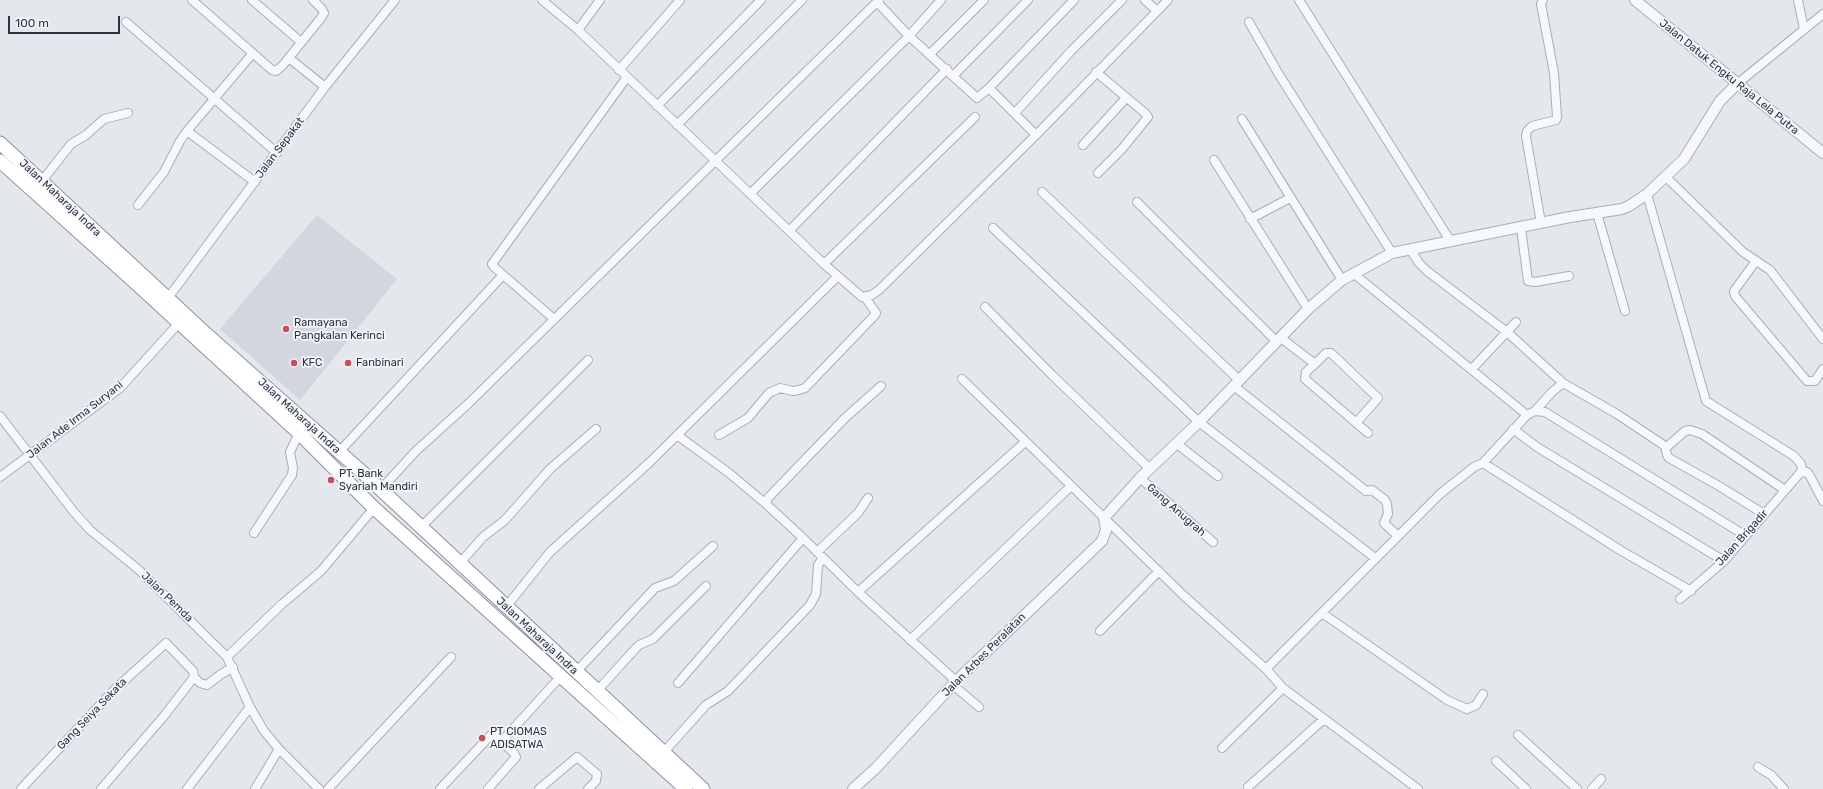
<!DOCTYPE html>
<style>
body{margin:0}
#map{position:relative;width:1823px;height:789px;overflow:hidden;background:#e4e7ec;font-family:Rubik,sans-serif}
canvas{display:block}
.scale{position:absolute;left:8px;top:16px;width:112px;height:18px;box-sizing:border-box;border:2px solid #2b3445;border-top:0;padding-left:5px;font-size:12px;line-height:14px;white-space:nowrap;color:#2b3445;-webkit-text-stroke:3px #f4f6f9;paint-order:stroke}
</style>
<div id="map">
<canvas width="1823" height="789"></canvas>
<div class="scale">100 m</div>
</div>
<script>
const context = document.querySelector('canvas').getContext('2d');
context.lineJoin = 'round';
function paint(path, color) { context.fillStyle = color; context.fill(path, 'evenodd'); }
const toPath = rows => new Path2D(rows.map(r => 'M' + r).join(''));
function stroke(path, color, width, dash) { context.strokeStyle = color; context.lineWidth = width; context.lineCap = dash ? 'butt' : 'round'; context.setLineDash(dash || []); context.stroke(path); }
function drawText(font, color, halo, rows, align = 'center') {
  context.font = font + ' Rubik,sans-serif'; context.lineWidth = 3.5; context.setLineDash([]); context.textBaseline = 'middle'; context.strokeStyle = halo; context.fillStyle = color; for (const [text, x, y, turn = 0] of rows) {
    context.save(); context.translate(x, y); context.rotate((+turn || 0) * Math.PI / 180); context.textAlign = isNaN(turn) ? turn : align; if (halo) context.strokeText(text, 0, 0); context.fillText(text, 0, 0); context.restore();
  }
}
paint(toPath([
 [317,215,397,279,300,400,220,329]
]), '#d2d6de');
const minor = toPath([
 [192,0,272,70,276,71,283,65,321,18,324,13,322,9,313,0],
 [252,0,301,42],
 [542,0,578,30,824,264,862,297,872,295,879,290,1036,135],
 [1145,0,1157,11],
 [1299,0,1451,242],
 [1798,0,1804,29],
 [877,2,909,36,977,98,989,88,1074,0],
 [126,22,277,153],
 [1249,22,1278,73,1392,253],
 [578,30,600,0],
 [930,54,984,0],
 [289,58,325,87],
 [619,70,680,0],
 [1096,72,1145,113,1148,117,1122,149,1098,173],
 [953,76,1028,0],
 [1737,84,1823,14],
 [989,88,1036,135,1168,0],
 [657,106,761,0],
 [1015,113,1071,51,1122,0],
 [1242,119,1342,280],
 [677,125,802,0],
 [187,131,253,53],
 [1083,145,1126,98],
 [1214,160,1308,309],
 [1666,177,1743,252,1770,270,1823,339],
 [42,181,71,144,86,135,104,119,128,113],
 [1042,192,1240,381],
 [750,194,909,36,941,0],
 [1647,194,1706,401,1794,456,1801,464,1802,469,1800,473,1807,472,1810,476,1823,501],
 [1137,202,1277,342],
 [138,205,164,172,180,141,187,131,255,182],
 [1597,213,1625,311],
 [1250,219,1290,198],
 [1541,223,1526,136,1527,131,1532,126,1556,120,1557,117,1554,73,1541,4,1543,0],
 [993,228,1199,422,1375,558],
 [1521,228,1528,281,1535,282,1569,276],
 [789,231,947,69],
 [1410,249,1419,263,1427,271,1507,332,1563,383],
 [1756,261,1734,291,1735,296,1807,381,1815,381,1823,369],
 [824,264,975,117],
 [1353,273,1527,415],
 [168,298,325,87,395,0],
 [985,307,1052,375,1149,468],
 [554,319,494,267,492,264,627,77],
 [1281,338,1315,364,1326,353,1331,353,1378,398,1356,423],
 [1315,364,1306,372,1305,379,1368,433],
 [1472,369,1516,322],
 [962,379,1183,595,1266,669,1283,688,1418,789],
 [881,386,845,418,768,498,766,504,803,538,858,592,956,681],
 [1234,386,1366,491,1372,490,1385,500,1387,504,1388,514,1384,523,1398,536],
 [1535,411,1552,392,1563,383,1617,414,1665,446],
 [0,416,73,511,90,530,139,570,227,657,250,707,264,731,279,749,319,789],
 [1513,429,1537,447,1724,561],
 [677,435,729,473,766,504],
 [719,435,748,418,769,393,780,388,793,391,799,390,805,388,875,315,876,313,865,297],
 [1177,444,1218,476],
 [1665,446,1668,446,1685,431,1690,430,1702,434,1785,490],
 [1665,446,1667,455,1669,458,1719,486,1764,514],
 [339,452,503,275],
 [1483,463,1527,415,1535,411,1545,412,1746,536],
 [0,477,120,388,179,323],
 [1140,478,1213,542],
 [380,490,416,451,469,403,879,0],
 [420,528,588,360],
 [254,533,292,475,293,468,290,452,299,433],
 [817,552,858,513,868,498],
 [459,564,483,537,505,520,550,469,596,429],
 [858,592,1025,442],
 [1680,599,1724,561,1800,473],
 [506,607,550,552,650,462,838,276],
 [1322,613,1447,700,1467,709,1476,705,1483,694],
 [1100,631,1159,571],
 [910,640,1071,486],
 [227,657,282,604,321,571,374,508],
 [1266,669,1440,494,1474,467,1483,463,1620,550,1691,591],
 [576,672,655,588,674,581,713,546],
 [194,677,200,683,207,685,220,675,233,667],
 [678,683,803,538],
 [953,685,979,707],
 [597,691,636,648,639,645,653,639,706,586],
 [1518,735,1577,789],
 [502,741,561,676],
 [1222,748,1283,688],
 [664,752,706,705,728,691,810,605,816,594,818,565,823,558],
 [1496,761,1526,789],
 [1758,767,1771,775,1784,789],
 [1248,787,1324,719],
 [21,789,115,689,166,643,193,671,194,677,164,716,101,789],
 [187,789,250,707],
 [255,789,279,749],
 [328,789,451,657],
 [440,789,491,735,494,734,514,753,516,757,488,789],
 [539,789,577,757,597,774,596,781,588,789],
 [1592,789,1601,779]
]);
const tertiary = toPath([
 [1635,0,1823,153],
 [853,789,876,768,956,681,1102,541,1106,530,1104,518,1140,478,1199,422,1308,309,1342,280,1392,253,1570,217,1622,209,1629,206,1647,194,1684,159,1720,101,1737,84]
]);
const trunk = toPath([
 [0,143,204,332,362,472,703,789],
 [0,161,139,286,299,433,374,508,686,789]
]);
stroke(minor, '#a9aeb7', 10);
stroke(tertiary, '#a9aeb7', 12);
stroke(trunk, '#8b94a3', 15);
stroke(minor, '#f7f8fa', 8);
stroke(tertiary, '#f7f8fa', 10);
stroke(trunk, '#fff', 13);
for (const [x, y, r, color] of [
 [286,329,4,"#d1495b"],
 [294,363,4,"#d1495b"],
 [348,363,4,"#d1495b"],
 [331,480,4,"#d1495b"],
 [482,738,4,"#d1495b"]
]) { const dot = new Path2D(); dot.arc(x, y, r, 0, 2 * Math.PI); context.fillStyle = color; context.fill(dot); stroke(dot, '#f4f6f9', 1.5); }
drawText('11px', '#2b3445', '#f4f6f9', [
 ["Jalan Datuk Engku Raja Lela Putra",1729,77,39],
 ["Jalan Sepakat",280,148,-53],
 ["Jalan Maharaja Indra",60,198,43],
 ["Jalan Maharaja Indra",299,416,42],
 ["Jalan Ade Irma Suryani",75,420,-38],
 ["Gang Anugrah",1176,510,41],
 ["Jalan Brigadir",1742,538,-48],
 ["Jalan Pemda",167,597,44],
 ["Jalan Maharaja Indra",537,636,43],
 ["Jalan Arbes Peralatan",984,655,-45],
 ["Gang Seiya Sekata",92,714,-46]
]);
drawText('11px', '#2b3445', '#f4f6f9', [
 ["Ramayana",294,323],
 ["Pangkalan Kerinci",294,336],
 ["KFC",302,363],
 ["Fanbinari",356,363],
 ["PT. Bank",339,474],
 ["Syariah Mandiri",339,487],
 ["PT CIOMAS",490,732],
 ["ADISATWA",490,745]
], 'left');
</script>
